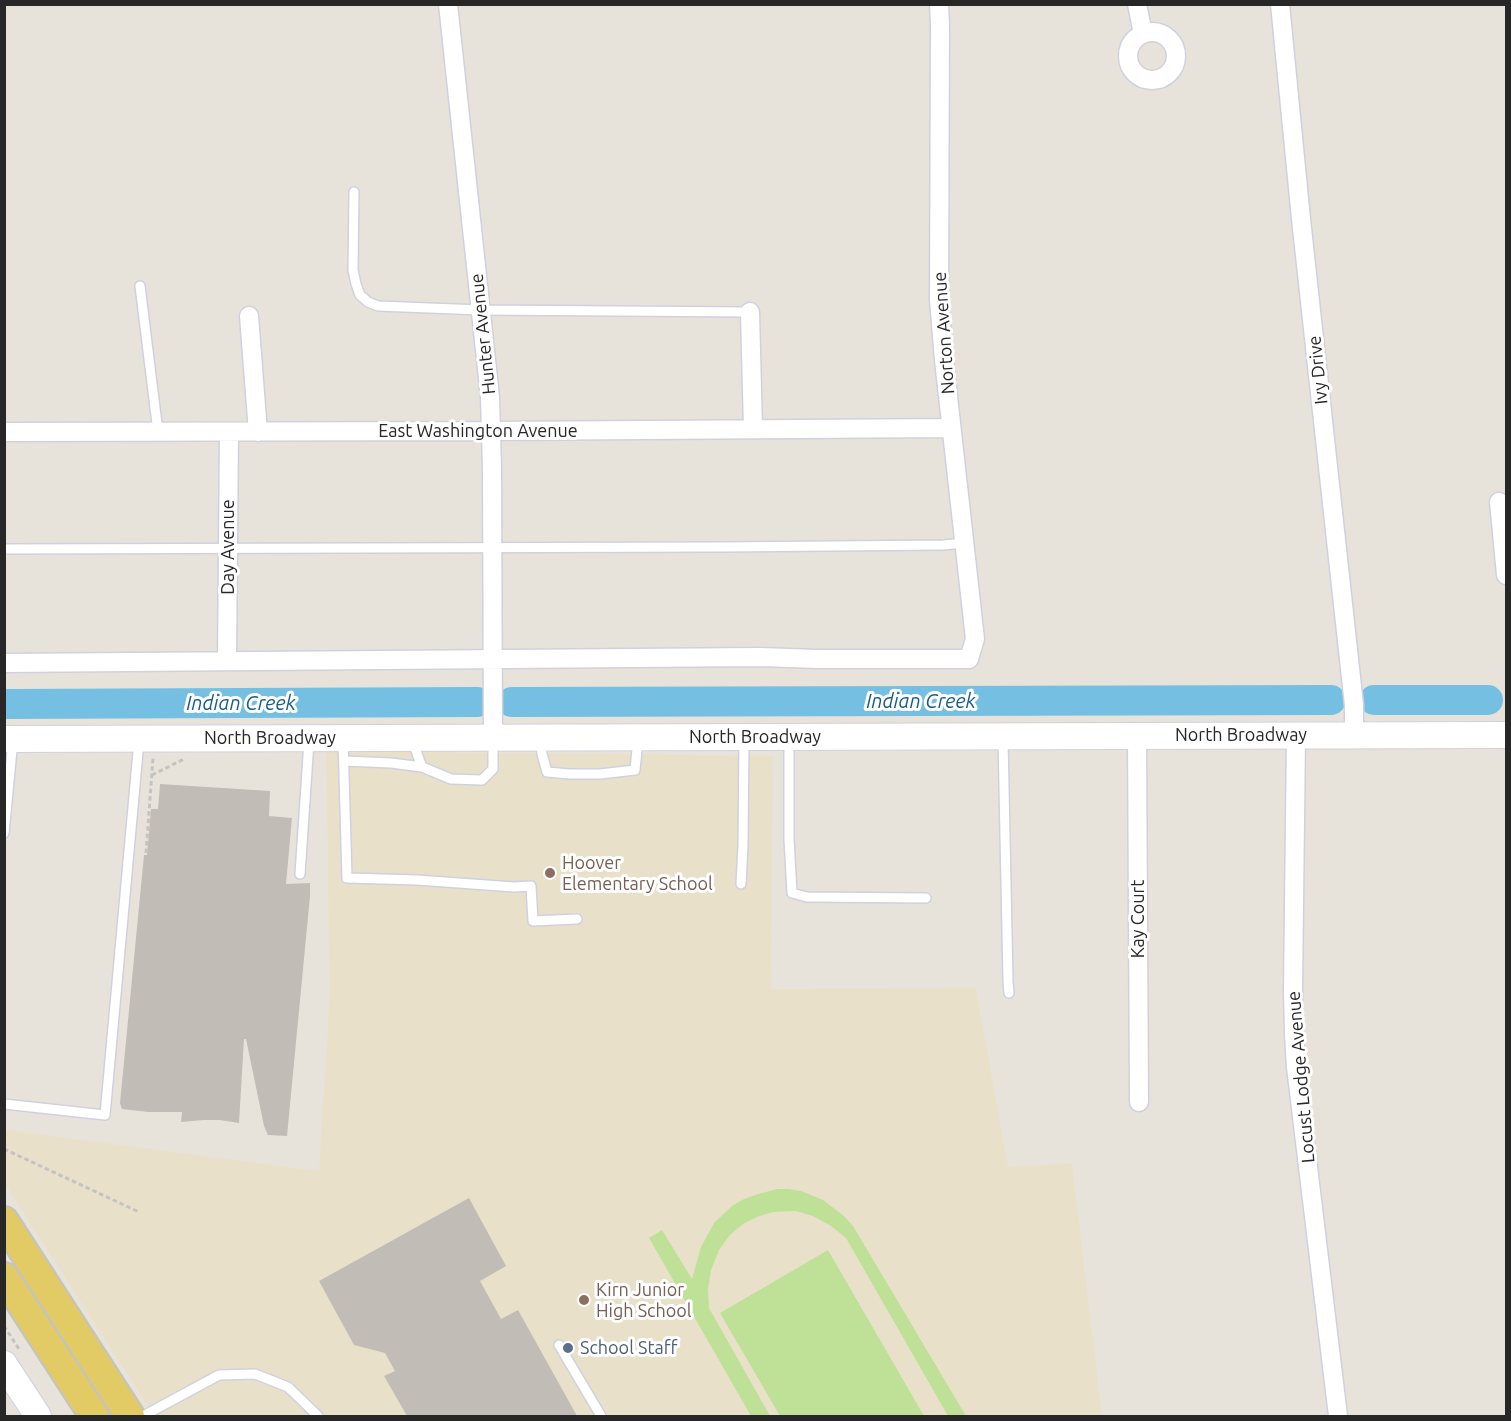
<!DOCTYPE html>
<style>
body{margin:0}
#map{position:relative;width:1511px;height:1421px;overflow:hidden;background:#e8e3da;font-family:Ubuntu,sans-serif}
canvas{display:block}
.frame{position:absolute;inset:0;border:6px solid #272727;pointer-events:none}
</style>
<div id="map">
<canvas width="1511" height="1421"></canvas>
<div class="frame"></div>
</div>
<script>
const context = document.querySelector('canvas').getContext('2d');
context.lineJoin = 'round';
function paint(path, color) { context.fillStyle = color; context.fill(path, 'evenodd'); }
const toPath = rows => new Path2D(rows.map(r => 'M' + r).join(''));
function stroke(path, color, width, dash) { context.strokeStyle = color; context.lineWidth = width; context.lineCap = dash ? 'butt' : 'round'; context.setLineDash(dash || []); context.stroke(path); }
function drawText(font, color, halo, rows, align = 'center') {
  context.font = font + ' Ubuntu,sans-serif'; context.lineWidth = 6; context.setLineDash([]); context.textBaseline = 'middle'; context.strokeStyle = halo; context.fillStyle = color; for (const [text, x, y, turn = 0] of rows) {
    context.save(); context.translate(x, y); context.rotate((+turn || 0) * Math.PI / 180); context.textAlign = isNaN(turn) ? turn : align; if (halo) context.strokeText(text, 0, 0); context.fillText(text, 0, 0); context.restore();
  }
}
paint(toPath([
 [326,751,773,756,771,989,976,988,1008,1167,1072,1163,1102,1416,154,1416,5,1184,5,1130,319,1171,330,993]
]), '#e9e0ca');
paint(toPath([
 [777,1189,788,1189,801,1191,823,1200,844,1216,853,1226,966,1416,948,1416,846,1238,831,1226,813,1216,796,1211,773,1212,757,1217,743,1224,730,1235,719,1250,711,1270,708,1289,709,1308,770,1416,751,1416,649,1238,662,1230,692,1279,701,1247,714,1223,732,1206,742,1200,755,1195],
 [828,1250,924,1416,780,1416,720,1313]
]), '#bee197');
stroke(toPath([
 [1374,700,1488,700],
 [512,702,1331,700],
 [4,704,477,702]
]), '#75bfe2', 30);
paint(toPath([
 [160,784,270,791,269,816,292,818,286,884,310,883,310,896,287,1136,268,1135,264,1126,246,1039,244,1039,239,1123,220,1120,204,1120,181,1122,182,1112,148,1112,122,1109,120,1103,144,855,147,855,151,809,158,809],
 [469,1198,506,1266,480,1281,501,1319,518,1310,577,1416,407,1416,384,1376,395,1371,385,1353,354,1345,319,1281]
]), '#c1bcb6');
const service = toPath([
 [354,192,353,270,356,284,360,295,368,302,378,306,481,310,750,312],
 [140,286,158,432],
 [4,549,722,547,943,545,964,543],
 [789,739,789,839,792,893,807,897,926,898],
 [1003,739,1008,981,1009,993],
 [343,740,347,878,417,880,514,887,531,886,533,921,577,919],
 [412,740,422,767,451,779,482,780,493,769,493,739],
 [540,740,542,754,547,772,569,774,600,774,635,770,638,739],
 [344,761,391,763,422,767],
 [4,833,13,740],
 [300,874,309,741],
 [741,884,743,846,744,739],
 [4,1104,105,1115,139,741],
 [559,1345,601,1416],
 [143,1416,219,1375,255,1374,288,1387,318,1416]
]);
const minor = toPath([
 [448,4,490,397,492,469,493,738],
 [1137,4,1143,34],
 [1280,4,1301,219,1354,705,1354,735],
 '1128 56a24 24 0 1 1 48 0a24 24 0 1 1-48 0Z',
 [750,312,753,429],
 [249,316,258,432],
 [4,432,491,431,951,428],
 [1499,502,1506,575],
 [227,661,229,432],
 [4,663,760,657,817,659,969,659,975,639,944,360,939,300,940,24,939,4],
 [1296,735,1293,990,1294,1035,1296,1067,1338,1416],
 [1137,736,1139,1102]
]);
const secondary = toPath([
 [4,739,1506,735],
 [4,1364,38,1416]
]);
const primary = toPath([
 [4,1221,130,1416],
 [4,1277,94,1416]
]);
stroke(service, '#cfd1df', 12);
stroke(minor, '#cfd1df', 21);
stroke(secondary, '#cfd1df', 28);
stroke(primary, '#c3c3c3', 32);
stroke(toPath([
 [152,775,184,759],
 [146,853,153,758],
 [4,1149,139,1212],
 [4,1326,19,1349]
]), '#c3c3c3', 3, [4.5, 3]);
stroke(service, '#fff', 9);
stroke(minor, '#fff', 18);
stroke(secondary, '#fff', 26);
stroke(primary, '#e2cb65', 28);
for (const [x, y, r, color] of [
 [550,873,6,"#8d6e63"],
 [584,1300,6,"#8d6e63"],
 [568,1348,6,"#5c6f8a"]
]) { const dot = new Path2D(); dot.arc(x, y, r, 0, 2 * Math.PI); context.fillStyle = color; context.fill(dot); stroke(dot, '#fff', 2); }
drawText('18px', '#272727', '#fff', [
 ["Norton Avenue",944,333,-94],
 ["Hunter Avenue",483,334,-96],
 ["Ivy Drive",1318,370,-96],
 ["East Washington Avenue",478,431],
 ["Day Avenue",228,547,-90],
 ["North Broadway",1241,735],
 ["North Broadway",755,737],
 ["North Broadway",270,738],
 ["Kay Court",1138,919,-90],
 ["Locust Lodge Avenue",1301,1077,-95]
]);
drawText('18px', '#785e54', '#fff', [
 ["Hoover",562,863],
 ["Elementary School",562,884],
 ["Kirn Junior",596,1290],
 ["High School",596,1311]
], 'left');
drawText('18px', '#4e5e75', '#fff', [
 ["School Staff",580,1348]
], 'left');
drawText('italic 20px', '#195d89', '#fff', [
 ["Indian Creek",921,701],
 ["Indian Creek",241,703]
]);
</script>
